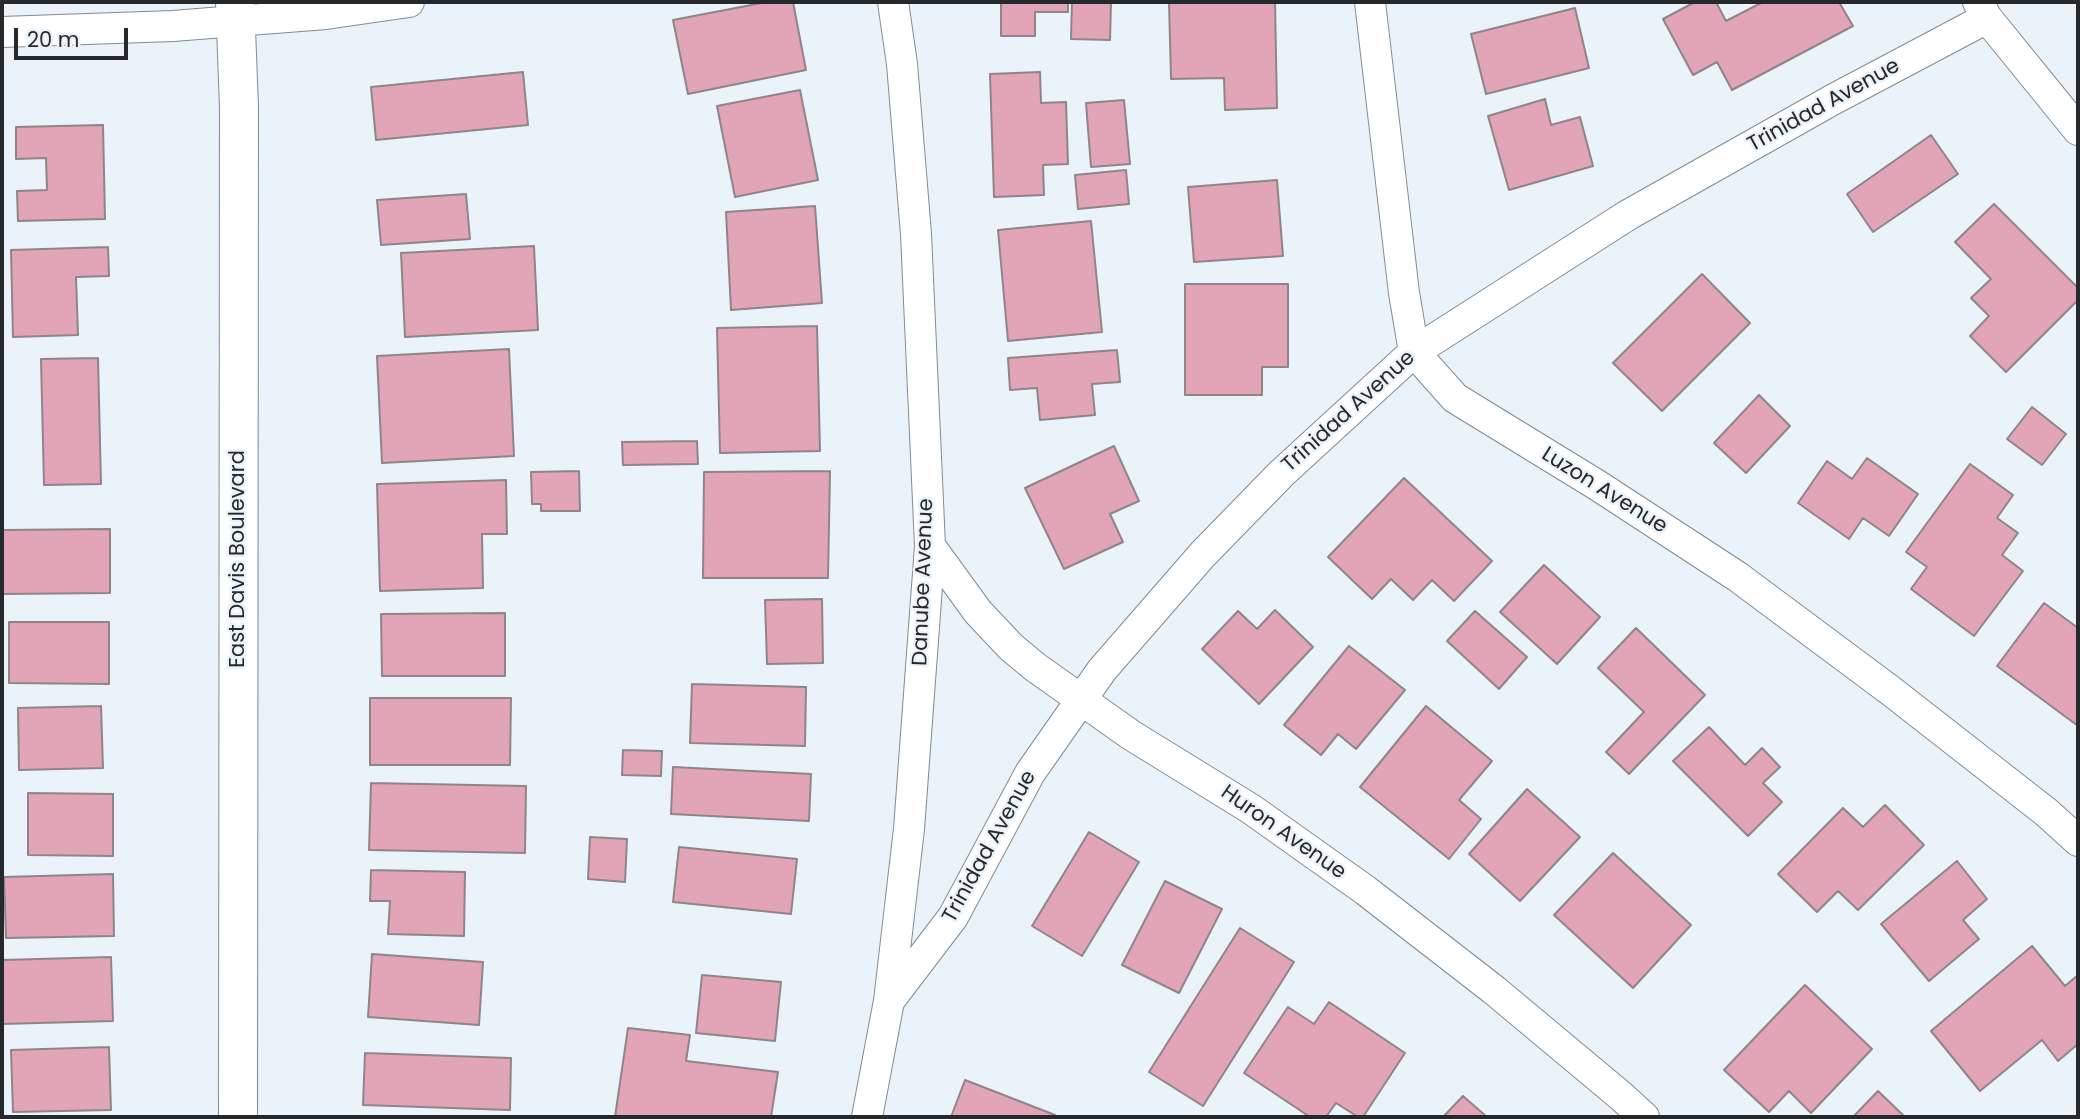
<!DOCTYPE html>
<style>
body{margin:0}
#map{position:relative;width:2080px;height:1119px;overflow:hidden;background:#eaf3fa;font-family:Poppins,sans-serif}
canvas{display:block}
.frame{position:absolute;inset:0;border:4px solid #26292b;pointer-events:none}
.scale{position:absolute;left:14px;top:28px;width:114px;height:32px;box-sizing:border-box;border:4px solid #26292b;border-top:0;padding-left:9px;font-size:21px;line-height:24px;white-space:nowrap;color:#26292b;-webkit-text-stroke:5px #eaf3fa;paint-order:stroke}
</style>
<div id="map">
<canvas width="2080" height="1119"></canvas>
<div class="frame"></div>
<div class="scale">20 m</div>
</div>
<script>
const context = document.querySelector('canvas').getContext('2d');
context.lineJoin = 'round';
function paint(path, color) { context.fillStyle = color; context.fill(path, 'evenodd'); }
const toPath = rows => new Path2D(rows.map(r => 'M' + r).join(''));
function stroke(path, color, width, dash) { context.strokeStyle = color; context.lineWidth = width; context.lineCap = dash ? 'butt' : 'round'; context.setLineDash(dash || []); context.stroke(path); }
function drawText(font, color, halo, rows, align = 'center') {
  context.font = font + ' Poppins,sans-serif'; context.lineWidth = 5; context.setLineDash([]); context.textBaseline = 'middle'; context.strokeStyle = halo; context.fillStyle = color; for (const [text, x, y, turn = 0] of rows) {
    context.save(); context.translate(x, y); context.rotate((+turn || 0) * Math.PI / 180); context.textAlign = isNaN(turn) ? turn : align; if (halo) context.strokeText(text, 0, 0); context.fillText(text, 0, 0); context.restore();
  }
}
const building = toPath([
 [767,2,793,2,806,70,688,94,673,20,767,2],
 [1001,2,1068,2,1068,12,1035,12,1035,36,1001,36,1001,2],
 [1072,2,1111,2,1110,40,1071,39,1072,2],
 [1169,2,1275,2,1277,108,1225,110,1224,78,1171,79,1169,2],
 [1695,2,1716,2,1726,21,1763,2,1839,2,1853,26,1732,90,1717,62,1693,75,1663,19,1695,2],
 [1575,8,1589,68,1486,94,1471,34,1575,8],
 [523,72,528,125,376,140,371,87,523,72],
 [1040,72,1041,103,1066,102,1068,164,1043,165,1044,195,994,197,990,74,1040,72],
 [800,90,818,180,735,197,717,106,800,90],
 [1545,99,1551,125,1580,117,1593,166,1509,190,1488,116,1545,99],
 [1124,100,1130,164,1091,167,1086,103,1124,100],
 [103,125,105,219,18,221,17,191,47,190,46,158,16,159,16,127,103,125],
 [1931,135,1958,174,1873,232,1847,194,1931,135],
 [1126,170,1129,204,1078,209,1075,175,1126,170],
 [1277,180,1283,256,1194,262,1188,187,1277,180],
 [466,194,470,239,381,245,377,200,466,194],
 [1994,204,2078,288,2078,300,2006,372,1970,336,1989,316,1971,298,1991,279,1955,242,1994,204],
 [815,206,822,303,731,310,726,212,815,206],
 [1091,221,1102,332,1008,341,998,230,1091,221],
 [534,246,538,330,405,337,401,253,534,246],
 [108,247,109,276,76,277,78,335,13,337,11,250,108,247],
 [1702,274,1750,323,1662,411,1613,363,1702,274],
 [1185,284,1288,284,1288,367,1262,367,1262,395,1185,395,1185,284],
 [817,326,820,451,720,453,717,328,817,326],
 [509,349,514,456,382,463,377,356,509,349],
 [1117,350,1120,382,1092,384,1095,415,1040,420,1037,388,1010,390,1008,358,1117,350],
 [98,358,101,484,44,485,41,359,98,358],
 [1759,395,1790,426,1746,473,1714,443,1759,395],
 [2032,407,2066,434,2042,465,2007,439,2032,407],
 [697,441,698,464,623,465,622,442,697,441],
 [1114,446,1139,501,1110,514,1123,542,1064,569,1025,488,1114,446],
 [1867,458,1918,494,1889,536,1863,518,1849,539,1798,503,1827,461,1852,479,1867,458],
 [1970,464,2013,495,1997,518,2018,533,2002,555,2023,571,1974,636,1911,589,1927,567,1906,552,1970,464],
 [579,471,580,511,541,511,541,504,532,504,531,472,579,471],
 [830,471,828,578,703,578,704,472,830,471],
 [1404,478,1492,561,1454,601,1432,580,1413,600,1391,579,1372,599,1328,557,1404,478],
 [506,480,507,534,482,534,483,588,380,591,377,484,506,480],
 [110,529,110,593,2,594,2,530,110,529],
 [1544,565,1600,617,1557,664,1500,612,1544,565],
 [822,599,823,663,767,664,765,600,822,599],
 [2044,603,2078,628,2078,726,1997,666,2044,603],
 [1275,610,1313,647,1259,704,1202,649,1238,611,1257,629,1275,610],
 [1475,611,1527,657,1499,689,1447,641,1475,611],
 [505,613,505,676,382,676,381,614,505,613],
 [9,622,109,622,109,684,9,683,9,622],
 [1636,628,1705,695,1629,774,1606,752,1644,712,1598,668,1636,628],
 [1349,646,1405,690,1356,749,1338,734,1321,755,1284,725,1349,646],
 [692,684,806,687,805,746,690,743,692,684],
 [370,698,511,698,510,765,370,765,370,698],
 [101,706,103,768,19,770,18,708,101,706],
 [1426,706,1492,761,1459,800,1481,819,1449,859,1360,787,1426,706],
 [1709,727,1745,765,1762,748,1780,767,1763,783,1782,802,1748,836,1673,761,1709,727],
 [623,750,662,751,661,776,622,775,623,750],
 [673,767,811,774,809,821,671,814,673,767],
 [371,783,526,786,525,853,369,850,371,783],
 [1527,789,1580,837,1520,901,1469,854,1527,789],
 [28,793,113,794,113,856,28,855,28,793],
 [1885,805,1924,845,1858,910,1838,891,1817,912,1778,874,1843,808,1863,827,1885,805],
 [1089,832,1139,862,1082,956,1032,926,1089,832],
 [590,837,627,839,625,882,588,879,590,837],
 [679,847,797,859,791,914,673,902,679,847],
 [1613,853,1691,925,1633,988,1554,915,1613,853],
 [1957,861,1987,899,1963,920,1979,939,1929,981,1881,924,1957,861],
 [371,870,465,872,464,936,388,934,390,901,370,901,371,870],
 [113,874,114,936,6,938,4,877,113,874],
 [1165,881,1222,909,1179,993,1122,965,1165,881],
 [1240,928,1294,962,1203,1106,1149,1072,1240,928],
 [2032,946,2065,986,2078,975,2078,1044,2058,1061,2042,1040,1980,1091,1931,1031,2032,946],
 [372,954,483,962,479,1025,368,1017,372,954],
 [111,957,113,1021,2,1024,2,960,111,957],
 [702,975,781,982,775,1041,696,1033,702,975],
 [1805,985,1872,1049,1811,1113,1789,1091,1769,1112,1724,1070,1805,985],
 [1329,1002,1405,1053,1363,1117,1358,1117,1336,1103,1326,1117,1310,1117,1244,1073,1288,1007,1314,1024,1329,1002],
 [628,1028,690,1035,686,1061,778,1072,771,1117,615,1117,628,1028],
 [109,1047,111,1110,13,1112,11,1050,109,1047],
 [365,1053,511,1058,510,1110,363,1105,365,1053],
 [965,1080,1055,1115,1054,1117,951,1117,965,1080],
 [1878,1091,1905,1117,1853,1117,1878,1091],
 [1463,1096,1487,1117,1443,1117,1463,1096]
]);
paint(building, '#e2a4b7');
stroke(building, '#8f8587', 2);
const minor = toPath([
 [1370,2,1404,293,1414,352,1455,398,1597,485,1738,577,1891,691,2046,812,2078,841],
 [1978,2,1987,18,2078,130],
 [2,32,173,26,236,21,326,14,409,2],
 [930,546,978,612,1011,647,1035,667,1131,735,1251,809,1365,890,1494,990,1621,1096,1644,1117],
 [889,1001,953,917,1030,773,1102,670,1203,554,1282,473,1414,352,1628,215,1834,99,1987,18],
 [867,1117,889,1001,909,829,930,546,916,234,902,64,893,2]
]);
const tertiary = toPath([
 [235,2,239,107,238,1117]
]);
stroke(minor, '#838b91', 32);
stroke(tertiary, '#838b91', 40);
stroke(minor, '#fff', 30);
stroke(tertiary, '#fff', 38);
drawText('21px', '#26292b', '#eaf3fa', [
 ["Trinidad Avenue",1824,106,-29],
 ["Trinidad Avenue",1349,412,-42],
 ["Luzon Avenue",1604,491,32],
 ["East Davis Boulevard",239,559,-90],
 ["Danube Avenue",924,582,-88],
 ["Huron Avenue",1283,833,35],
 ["Trinidad Avenue",990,847,-61]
]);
</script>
